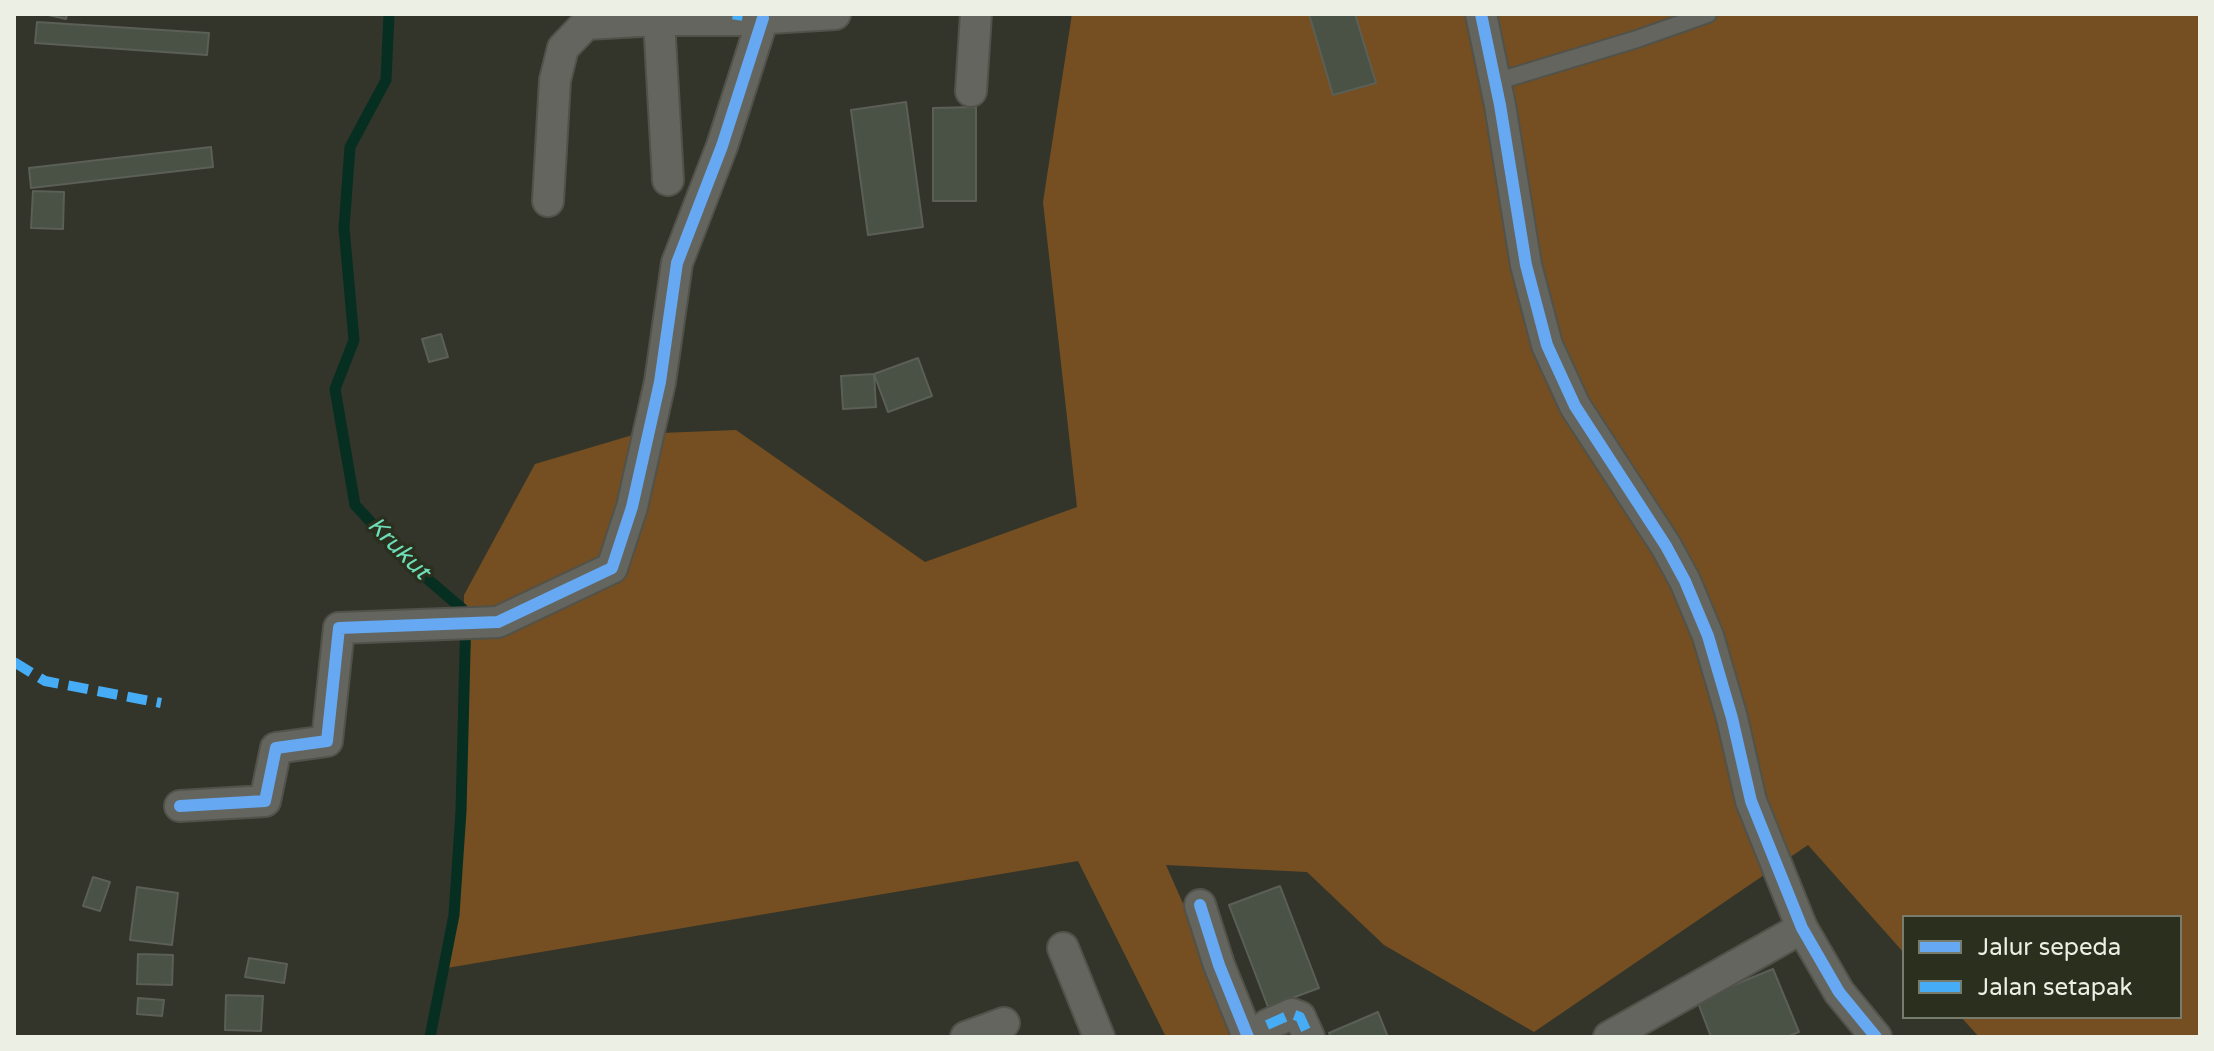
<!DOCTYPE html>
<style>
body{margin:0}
#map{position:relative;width:2214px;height:1051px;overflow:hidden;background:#33352b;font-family:"Varela Round",sans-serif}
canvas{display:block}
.frame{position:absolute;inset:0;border:16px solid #ecefe4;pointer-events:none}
.legend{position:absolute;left:1902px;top:915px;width:280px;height:104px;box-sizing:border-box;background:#2b2f1d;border:2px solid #787c6d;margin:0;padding:10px 14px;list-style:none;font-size:24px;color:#ecefe4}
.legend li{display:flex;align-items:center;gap:16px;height:40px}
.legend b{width:40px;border:2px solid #787c6d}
</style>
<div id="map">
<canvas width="2214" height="1051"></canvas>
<div class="frame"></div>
<ul class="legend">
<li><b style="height:10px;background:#66a8f1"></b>Jalur sepeda</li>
<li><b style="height:10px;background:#46acf6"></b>Jalan setapak</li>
</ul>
</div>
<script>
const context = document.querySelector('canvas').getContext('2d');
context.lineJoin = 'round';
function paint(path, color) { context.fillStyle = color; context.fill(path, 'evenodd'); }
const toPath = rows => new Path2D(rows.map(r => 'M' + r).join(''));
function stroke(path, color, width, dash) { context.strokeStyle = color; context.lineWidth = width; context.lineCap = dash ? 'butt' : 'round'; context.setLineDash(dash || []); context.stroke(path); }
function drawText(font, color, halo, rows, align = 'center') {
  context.font = font + ' "Varela Round",sans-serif'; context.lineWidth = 7; context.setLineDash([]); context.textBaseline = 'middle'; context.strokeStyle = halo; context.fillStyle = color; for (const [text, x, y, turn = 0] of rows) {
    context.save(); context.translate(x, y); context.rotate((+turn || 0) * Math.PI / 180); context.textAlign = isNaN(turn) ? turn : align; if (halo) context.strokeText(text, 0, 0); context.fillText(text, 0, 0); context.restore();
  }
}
paint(toPath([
 [1072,14,2200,14,2200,1037,1979,1037,1961,1017,2180,1017,2180,917,1904,917,1904,953,1808,845,1534,1032,1384,945,1307,872,1166,865,1242,1037,1166,1037,1078,861,441,969,462,866,464,595,535,464,636,434,736,430,925,562,1077,507,1043,202]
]), '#754f21');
stroke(toPath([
 [389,14,386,80,350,147,344,228,354,340,335,389,355,505,410,564,466,612,461,811,454,915,430,1037]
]), '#062f22', 11);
const building = toPath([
 [44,14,67,14,66,19,44,14],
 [1309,14,1355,14,1376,83,1333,95,1309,14],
 [37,22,209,33,207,55,35,43,37,22],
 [906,102,923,227,868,235,851,110,906,102],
 [976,107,976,201,933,201,933,108,976,107],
 [211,147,213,167,31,188,29,168,211,147],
 [33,191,64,192,63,229,31,228,33,191],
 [441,334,448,357,429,362,422,339,441,334],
 [918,358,932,396,888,412,874,374,918,358],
 [874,374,876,407,843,409,841,376,874,374],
 [93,877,110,882,100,911,83,906,93,877],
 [1280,886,1319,988,1268,1007,1229,905,1280,886],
 [137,887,178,893,172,945,130,940,137,887],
 [138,954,173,955,172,985,137,984,138,954],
 [249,958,287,964,284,983,245,977,249,958],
 [1773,969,1799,1032,1786,1037,1711,1037,1697,1000,1773,969],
 [226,995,263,996,261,1031,225,1030,226,995],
 [138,998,164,1000,162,1016,137,1014,138,998],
 [1378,1012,1388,1037,1331,1037,1329,1033,1378,1012]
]);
paint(building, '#495244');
stroke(building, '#5b5f56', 2);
const service = toPath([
 [1495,82,1637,39,1708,14]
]);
const minor = toPath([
 [1481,14,1500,105,1526,265,1547,345,1575,406,1666,546,1685,581,1708,636,1732,718,1751,801,1802,928,1839,992,1876,1037],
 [659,20,668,180],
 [971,91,976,14],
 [548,201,555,80,563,48,586,24,659,20,737,20,835,14],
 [180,806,265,801,276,748,327,741,339,628,498,622,612,568,632,507,660,382,677,263,722,146,763,18],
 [1200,905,1219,965,1248,1037],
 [1063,948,1099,1037],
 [1267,1025,1292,1014,1300,1017,1309,1037],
 [966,1037,1004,1023],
 [1609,1037,1802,928]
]);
stroke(service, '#51524a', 20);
stroke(minor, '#51524a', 34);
stroke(service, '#63655e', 16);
stroke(minor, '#63655e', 30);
stroke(toPath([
 [737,20,738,14],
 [14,662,45,681,161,703],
 [1267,1025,1292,1014,1300,1017,1309,1037]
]), '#46acf6', 10, [20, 10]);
stroke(toPath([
 [1481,14,1500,105,1526,265,1547,345,1575,406,1666,546,1685,581,1708,636,1732,718,1751,801,1802,928,1839,992,1876,1037],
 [180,806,265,801,276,748,327,741,339,628,498,622,612,568,632,507,660,382,677,263,722,146,763,18],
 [1200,905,1219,965,1248,1037]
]), '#66a8f1', 12);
drawText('italic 24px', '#6ddeb8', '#2b2f1d', [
 ["Krukut",398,549,45]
]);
</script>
